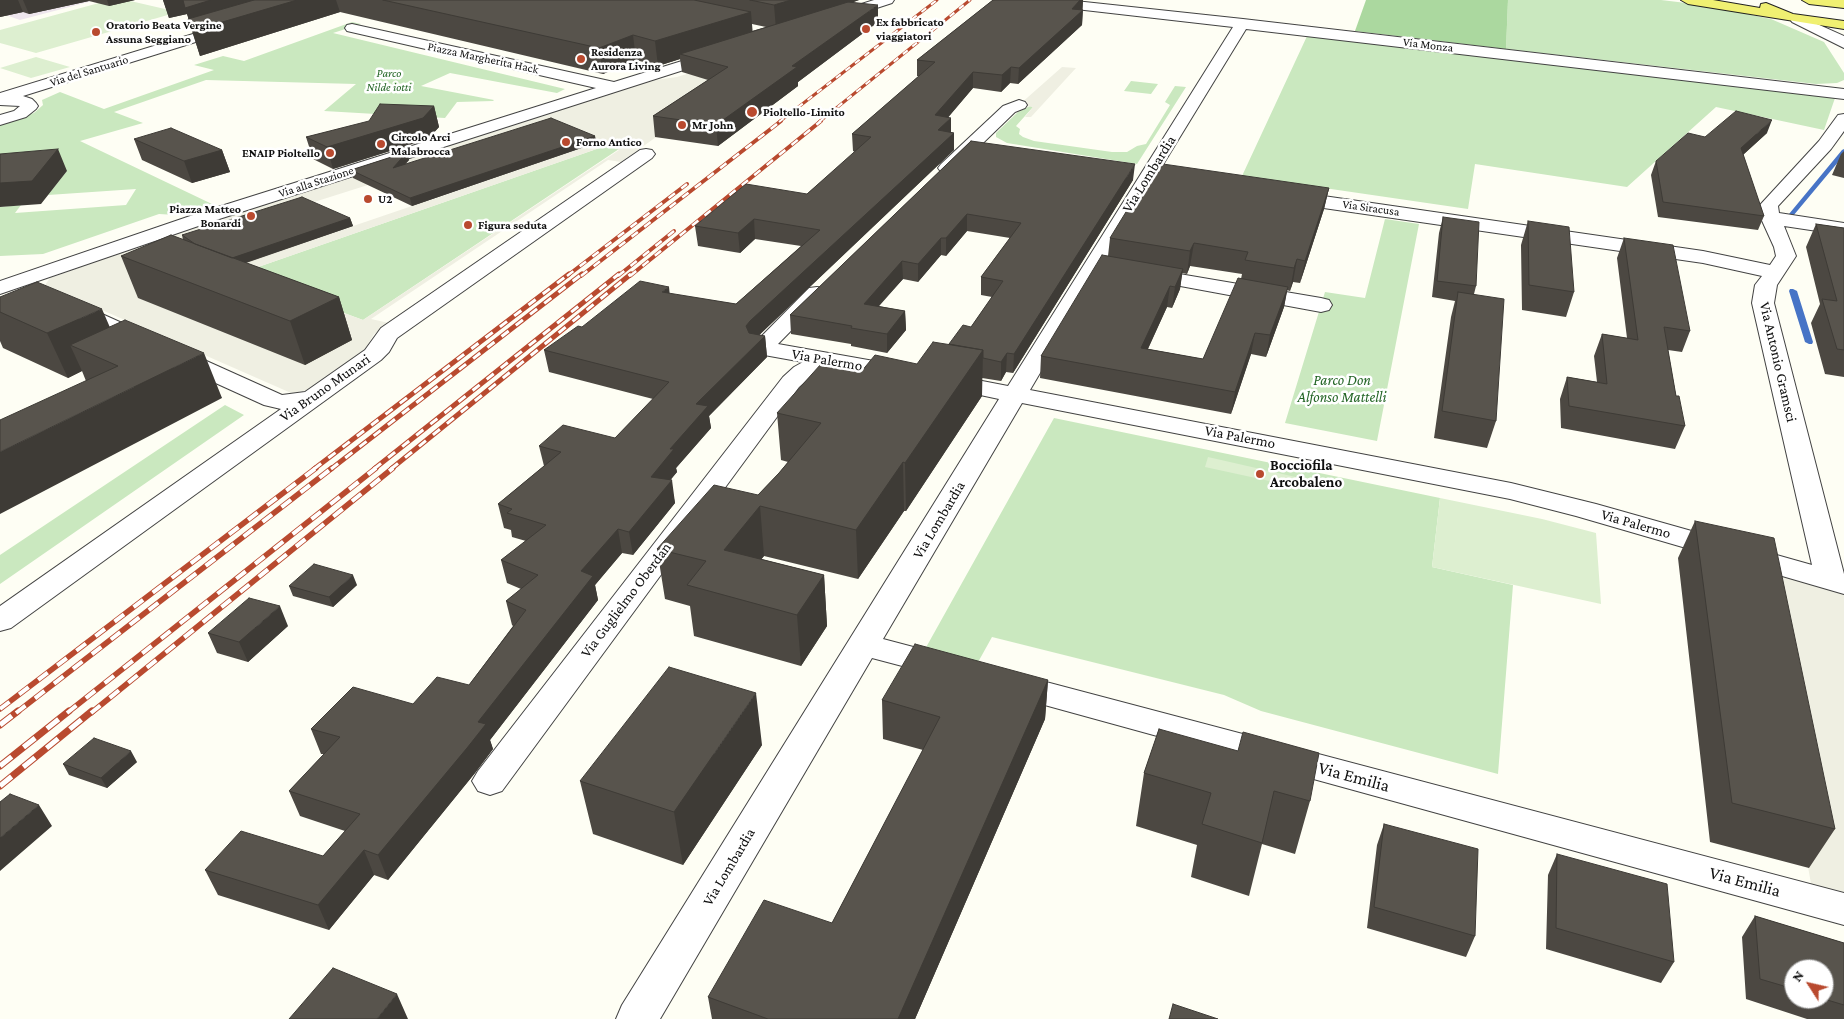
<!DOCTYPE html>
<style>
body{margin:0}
#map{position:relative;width:1844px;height:1019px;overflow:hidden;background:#fefef4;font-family:"Crimson Pro",serif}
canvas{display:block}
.north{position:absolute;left:1784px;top:959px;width:50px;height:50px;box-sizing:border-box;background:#fff;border:1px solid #9f9f9f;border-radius:50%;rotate:305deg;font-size:14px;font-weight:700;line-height:20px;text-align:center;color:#101010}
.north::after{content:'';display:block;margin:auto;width:18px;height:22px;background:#b94a2f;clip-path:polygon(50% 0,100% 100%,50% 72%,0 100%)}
</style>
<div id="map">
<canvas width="1844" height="1019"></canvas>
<div class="north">N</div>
</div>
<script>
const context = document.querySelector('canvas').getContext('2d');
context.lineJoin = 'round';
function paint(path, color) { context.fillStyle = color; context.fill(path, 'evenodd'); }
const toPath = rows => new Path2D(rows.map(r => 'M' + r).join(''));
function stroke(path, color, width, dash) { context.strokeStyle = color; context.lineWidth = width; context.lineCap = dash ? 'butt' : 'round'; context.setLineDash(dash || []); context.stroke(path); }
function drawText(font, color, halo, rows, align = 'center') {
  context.font = font + ' "Crimson Pro",serif'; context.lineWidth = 5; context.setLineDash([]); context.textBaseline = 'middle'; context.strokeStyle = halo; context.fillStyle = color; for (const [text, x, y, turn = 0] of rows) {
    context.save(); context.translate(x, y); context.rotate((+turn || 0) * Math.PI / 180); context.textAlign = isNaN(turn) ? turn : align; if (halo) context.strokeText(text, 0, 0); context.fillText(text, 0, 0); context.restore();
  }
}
paint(toPath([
 [0,0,96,0,20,20,0,13]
]), '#eee6ed');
paint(toPath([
 [1508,0,1661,0,1703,5,1771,19,1824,42,1844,73,1844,80,1837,83,1816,84,1506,49],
 [352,22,361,24,333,33,565,89,557,93,450,73,421,86,494,100,493,101,457,102,445,118,324,111,356,84,206,80,114,112,143,123,80,141,212,204,176,215,159,214,43,254,0,256,0,207,21,205,15,213,126,205,136,189,48,195,67,171,0,176,0,123,34,113,43,105,42,100,60,92,104,109,214,70,194,65,223,56,244,61],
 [1308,34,1835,98,1824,130,1716,107,1627,187,1475,164,1468,209,1242,176],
 [1131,81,1158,84,1151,94,1124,91],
 [1175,86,1186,87,1137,164,1007,143,996,137,996,133,1018,112,1030,106,1033,107,1016,126,1020,129,1019,134,1023,137,1034,141,1112,152,1127,152,1137,146,1146,144,1170,105,1165,102],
 [608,145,619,149,363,320,238,274],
 [1385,219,1419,224,1377,441,1285,423,1325,292,1365,298],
 [225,405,244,415,0,584,0,555],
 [1054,418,1440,498,1432,567,1513,585,1498,774,1261,711,1224,695,992,637,977,664,924,651]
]), '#cae8bf');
paint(toPath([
 [1366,0,1508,0,1506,49,1355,31]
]), '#abd89f');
paint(toPath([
 [110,0,126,0,178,12,36,53,0,43,0,30],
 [36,57,70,67,31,78,0,68],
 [1208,457,1313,481,1311,490,1205,467],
 [1440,498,1542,519,1596,533,1601,604,1432,567]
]), '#ddefd0');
paint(toPath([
 [731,60,690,113,621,162,608,160,371,319,389,323,374,334,363,353,312,390,291,393,45,285,50,278,200,225,648,81,677,77],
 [595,143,428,201,421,197,412,206,224,270,185,243,371,184],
 [608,145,619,150,363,320,238,274],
 [1062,67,1076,68,1031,117,1025,117,1033,107,1019,105],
 [1754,558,1844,584,1844,909,1814,901]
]), '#efefe2');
paint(toPath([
 [1844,149,1844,155,1793,216,1789,216,1789,214,1842,150,1844,149],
 [1790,289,1793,289,1797,291,1813,342,1812,344,1809,344,1805,342,1789,291,1790,289]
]), '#4774c6');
const minor = toPath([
 [874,0,894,0,892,3,843,19,833,19,831,16,833,13,874,0],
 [1025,0,1066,0,1243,19,1844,89,1844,99,1246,29,1156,176,1030,390,1511,483,1596,504,1812,565,1752,303,1755,285,1762,276,1703,263,1289,203,1282,201,1280,197,1282,193,1289,191,1703,251,1770,265,1776,256,1774,247,1759,214,1760,205,1819,141,1838,115,1844,114,1844,131,1831,149,1778,206,1779,213,1844,223,1844,235,1784,226,1796,256,1777,285,1774,303,1844,574,1844,594,1576,516,1510,499,1022,403,883,639,955,658,960,666,955,674,944,677,872,658,660,1019,616,1019,622,1005,999,399,938,386,934,381,938,376,946,374,1008,386,1233,27,1032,4,1025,0],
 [1797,15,1844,36,1844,48,1792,22,1790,19,1792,16,1797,15],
 [229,23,236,27,234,30,23,96,32,99,36,103,38,106,36,109,26,117,0,125,0,115,14,111,20,106,0,105,0,93,229,23],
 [352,24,614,82,711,52,716,51,721,52,723,55,721,58,213,221,0,294,0,281,199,213,596,88,347,31,345,28,347,25,352,24],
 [1019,100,1025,102,1027,105,1025,108,1015,112,953,172,947,173,941,172,938,168,941,164,1003,106,1019,100],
 [646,149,652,150,655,154,652,158,397,338,389,352,381,360,11,628,0,631,0,606,281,409,264,405,66,315,63,310,66,305,74,303,82,305,282,395,305,392,365,350,381,328,640,150,646,149],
 [1144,268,1321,298,1329,300,1332,305,1329,310,1321,312,1137,278,1134,274,1137,270,1144,268],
 [817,287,825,288,828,293,778,344,902,366,910,368,914,373,910,378,902,380,830,367,810,377,799,387,502,791,490,795,478,791,472,781,478,771,783,377,794,367,803,362,753,353,750,348,809,288,817,287],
 [1012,673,1844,893,1844,925,1001,693,996,685,1001,677,1012,673]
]);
const major = toPath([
 [1681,0,1713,0,1760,8,1761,4,1766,3,1793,14,1844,21,1844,29,1688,4,1681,0],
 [1802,0,1844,0,1844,8,1809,4,1802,0]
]);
stroke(minor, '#434343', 2);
stroke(major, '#212121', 2);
paint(minor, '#fff');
paint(major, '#f0f072');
const railFar4 = toPath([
 [779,122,937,0],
 [819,122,970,0]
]);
const railFar3 = toPath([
 [567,276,687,184],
 [581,276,781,121],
 [618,276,674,231],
 [630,276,821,121]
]);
const railFar2 = toPath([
 [314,469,569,274],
 [331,469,582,274],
 [374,469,619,274],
 [391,469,631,274]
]);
const railFar1 = toPath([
 [0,709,316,468],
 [16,713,332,468],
 [67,713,376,468],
 [91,713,393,468]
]);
const rail = toPath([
 [0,725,18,711],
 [0,766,69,711],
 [0,786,92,711]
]);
stroke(railFar4, '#b94a2f', 3);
stroke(railFar3, '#b94a2f', 4);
stroke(railFar2, '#b94a2f', 5);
stroke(railFar1, '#b94a2f', 5.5);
stroke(rail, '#b94a2f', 7);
stroke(railFar4, '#fff', 2, [6]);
stroke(railFar3, '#fff', 2.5, [8]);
stroke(railFar2, '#fff', 3, [9]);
stroke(railFar1, '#fff', 4, [12]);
stroke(rail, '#fff', 5, [15]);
paint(toPath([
 [0,0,135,0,109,6,89,1,29,14,23,12,0,17],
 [163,0,859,0,853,2,878,22,798,82,798,86,718,146,655,137,653,116,708,80,682,72,680,59,658,66,636,60,603,74,340,12,200,56,187,14,169,18],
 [752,24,766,27,752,31],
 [993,0,1083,0,1082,25,1018,84,1010,83,1001,92,973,88,948,117,951,132,954,133,954,150,759,335,765,336,767,357,709,416,711,428,676,468,677,472,670,480,675,503,633,555,622,553,595,585,598,600,490,740,493,749,475,773,388,880,374,875,329,930,218,895,205,870,323,856,345,831,300,816,289,791,324,754,321,754,311,729,413,704,469,685,513,626,512,625,506,601,521,589,507,583,501,560,526,541,512,537,511,530,504,528,498,504,544,466,539,446,615,438,653,399,549,372,544,350,582,327,670,294,736,304,801,246,755,239,740,253,698,246,695,226,807,194,855,152,853,151,852,134,919,76,917,76,917,60],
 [434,106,439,127,428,139,333,169,313,159,306,137],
 [1767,133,1743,155,1764,216,1758,230,1658,217,1651,175,1656,161,1705,137],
 [595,136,596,143,412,206,353,178,351,170,407,152,409,160,405,164],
 [134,139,222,150,230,172,192,183,142,160],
 [971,141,1133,180,1013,373,1006,372,1001,381,982,378,982,396,906,511,904,511,858,579,764,556,761,559,824,575,827,626,801,666,694,636,690,606,665,599,657,549,758,495,779,473,788,462,781,460,777,413,861,372,917,364,949,344,971,327,992,297,981,295,981,277,1010,238,967,231,946,256,941,255,918,282,903,279,878,306,905,311,906,330,887,353,851,346,851,344,791,334,790,315],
 [1844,151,1844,178,1832,175,1841,154],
 [1329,188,1324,209,1300,283,1293,282,1290,291,1287,290,1284,307,1266,357,1251,354,1231,414,1040,378,1041,356,1108,256,1110,238],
 [1190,266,1242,274,1241,279,1203,359,1148,349,1167,307,1172,308,1180,289,1182,273,1187,274],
 [1443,217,1476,286,1474,294,1496,421,1487,448,1434,438,1451,317,1455,301,1432,297,1439,233],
 [350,218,353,226,246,263,339,297,352,340,305,365,138,298,121,256,183,240,182,235],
 [1528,221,1574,292,1566,317,1522,310,1521,245],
 [1816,224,1844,228,1844,377,1825,374,1811,323,1820,304,1806,247],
 [1624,238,1690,331,1682,352,1668,350,1676,396,1685,426,1675,449,1561,428,1560,399,1567,377,1597,382,1594,356,1602,334,1627,338,1617,258],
 [0,297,110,327,222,398,86,381,82,371,68,378,3,348,0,341],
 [1695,521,1835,829,1809,868,1710,842,1678,558],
 [357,585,333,607,293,596,289,586],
 [288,626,248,662,217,653,208,633],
 [1048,680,1045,719,915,1019,712,1019,708,997,832,923,923,750,883,739,882,700],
 [1159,729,1310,801,1295,854,1262,844,1249,896,1191,877,1197,845,1136,826,1144,773],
 [762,745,683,865,593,834,580,781],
 [137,762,107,788,69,775,63,764],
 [1384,824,1475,936,1466,957,1367,928,1377,845],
 [1557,854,1674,962,1661,983,1546,949,1548,875],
 [1755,916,1844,943,1844,1019,1807,1019,1746,999,1742,937],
 [1794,969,1824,999,1794,999]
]), '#4c4842');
paint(toPath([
 [0,0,18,0,23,12,0,17],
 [23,0,88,0,89,1,29,14],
 [107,0,135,0,109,6],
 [163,0,336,0,340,12,200,56,192,31,193,31,187,14,169,18],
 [791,0,859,0,820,15,776,29,774,5],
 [1080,0,1083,0,1082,11,1083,10,1082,25,1018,84,1019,68],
 [878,5,878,22,798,82,798,86,718,146,716,125,792,66],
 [751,12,753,36,680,54,680,59,658,66,655,41],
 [633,35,636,60,603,74,599,48],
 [1011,67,1010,83,1001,92,1002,75],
 [973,72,973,88,935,133,935,115],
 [434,106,439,127,428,139,333,169,327,147],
 [951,118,951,135,954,133,954,150,752,342,746,326,750,321,938,130],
 [1772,120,1767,133,1735,162,1741,148],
 [595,136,596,143,412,206,410,198],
 [58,149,67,171,41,204,0,207,0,183],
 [222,150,230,172,192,183,184,161],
 [407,152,409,160,395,176,393,168],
 [1135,164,1133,180,1013,373,1014,354],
 [1329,188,1324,209,1300,283,1305,261],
 [967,214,967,231,946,256,946,238],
 [350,218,353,226,224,270,221,261],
 [754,219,755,239,740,253,738,233],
 [941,238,941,255,918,282,918,264],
 [1194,243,1190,266,1187,274,1190,251],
 [1297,259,1293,282,1290,291,1294,268],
 [902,261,903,279,865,322,864,304],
 [1183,269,1180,289,1172,308,1175,287],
 [1170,286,1167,307,1138,370,1141,348],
 [669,287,671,307,662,292],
 [1288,287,1284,307,1266,357,1270,335],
 [339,297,352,340,305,365,290,321],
 [102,309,121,353,70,345,82,371,68,378,47,333],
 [905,311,906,330,887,353,887,334],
 [1255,333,1251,354,1231,414,1235,392],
 [765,336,767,357,709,416,711,428,676,468,677,472,655,499,651,477,670,449,696,404],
 [983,350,982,396,906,511,905,463],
 [204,353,222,398,0,514,0,452],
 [1007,353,1006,372,1001,381,1001,362],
 [903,462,904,511,858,579,856,530],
 [672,480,675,503,633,555,629,532],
 [760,506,764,556,732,597,724,550],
 [618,529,622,553,595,585,598,600,490,740,493,749,475,773,388,880,378,855,581,571],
 [353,575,357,585,333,607,329,597],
 [824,575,827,626,801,666,797,615],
 [280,606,288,626,248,662,239,642],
 [1048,680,1045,719,915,1019,898,1019],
 [756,693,762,745,683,865,674,812],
 [131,751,137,762,107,788,101,778],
 [39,805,52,826,0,871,0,838],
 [364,850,374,875,329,930,318,905],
 [397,994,408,1019,377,1019]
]), '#3e3b36');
const building = toPath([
 [183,0,211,0,185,8,183,0],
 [254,0,297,0,192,31,188,19,254,0],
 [383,0,694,0,751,12,655,41,633,35,599,48,383,0],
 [750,0,791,0,774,5,750,0],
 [993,0,1080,0,1072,9,1083,10,1019,68,1011,67,1002,75,973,72,935,115,951,118,938,130,954,133,750,321,746,326,749,333,765,336,696,404,708,406,670,449,674,449,651,477,672,480,629,532,618,529,581,571,593,576,478,722,486,724,467,748,378,855,364,850,318,905,205,870,241,831,323,856,360,814,289,791,340,737,311,729,353,687,413,704,437,677,469,685,526,610,506,601,538,575,501,560,546,525,507,513,512,509,498,504,561,452,539,446,563,425,615,438,669,382,544,350,578,326,582,327,640,281,669,287,662,292,736,304,820,230,754,219,738,233,695,226,746,184,807,194,871,137,852,134,935,62,917,60,993,0],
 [848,2,878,5,792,66,797,67,716,125,653,116,728,67,680,54,848,2],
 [380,104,434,106,423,118,327,147,306,137,369,121,380,104],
 [1736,111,1772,120,1741,148,1764,216,1663,202,1656,161,1688,133,1705,137,1736,111],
 [551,118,595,136,410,198,351,170,407,152,393,168,551,118],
 [171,128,222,150,184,161,134,139,171,128],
 [971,141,1135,164,1014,354,1007,353,1001,362,983,358,983,350,949,344,963,325,971,327,1003,281,981,277,1021,223,967,214,946,238,941,238,918,264,902,261,864,304,905,311,887,334,851,328,852,326,790,315,971,141],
 [58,149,32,181,0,183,0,154,58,149],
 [1156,163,1329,188,1305,261,1297,259,1294,268,1245,260,1248,252,1194,243,1190,251,1110,238,1156,163],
 [302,197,350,218,232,258,195,244,182,235,302,197],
 [1443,217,1479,222,1476,286,1437,281,1443,217],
 [1528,221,1569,227,1574,292,1529,285,1528,221],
 [1816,224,1844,228,1844,350,1837,349,1822,299,1837,301,1816,224],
 [171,235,339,297,290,321,121,256,171,235],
 [1624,238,1673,245,1690,331,1664,327,1676,396,1679,396,1685,426,1569,406,1567,377,1607,384,1602,334,1638,340,1624,238],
 [1102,255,1183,269,1175,287,1170,286,1141,348,1203,359,1238,278,1288,287,1270,335,1255,333,1235,392,1041,356,1102,255],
 [37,282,102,309,47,333,0,312,0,297,37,282],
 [1458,292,1504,299,1496,421,1442,411,1458,292],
 [125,320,204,353,0,452,0,420,118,366,70,345,125,320],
 [933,342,983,350,905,463,903,462,856,530,760,506,724,550,824,575,797,615,687,585,706,561,657,549,714,485,758,495,779,473,821,423,777,413,821,364,861,372,875,355,917,364,933,342],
 [1695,521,1774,538,1835,829,1732,803,1695,521],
 [314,564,353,575,329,597,289,586,314,564],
 [249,598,280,606,239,642,208,633,249,598],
 [915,644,1048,680,898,1019,768,1019,708,997,764,900,832,923,940,717,882,700,915,644],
 [669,667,756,693,674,812,580,781,669,667],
 [1159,729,1238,751,1243,732,1319,753,1310,801,1274,791,1262,843,1202,824,1211,793,1144,773,1159,729],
 [94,738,131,751,101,778,63,764,94,738],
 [10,794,39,805,0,838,0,802,10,794],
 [1384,824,1478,849,1475,936,1374,907,1384,824],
 [1557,854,1667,884,1674,962,1556,928,1557,854],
 [1755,916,1844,943,1844,1005,1824,999,1824,969,1794,969,1794,989,1760,979,1755,916],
 [333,968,397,994,377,1019,289,1019,333,968],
 [1173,1004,1218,1019,1169,1019,1173,1004]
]);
paint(building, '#58544d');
stroke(building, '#3e3b36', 1);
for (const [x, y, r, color] of [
 [866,29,5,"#b94a2f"],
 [96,32,5,"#b94a2f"],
 [581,59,5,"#b94a2f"],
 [752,112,6,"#b94a2f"],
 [682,125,5,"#b94a2f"],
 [566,142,5,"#b94a2f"],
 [381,144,5,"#b94a2f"],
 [330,153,5,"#b94a2f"],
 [368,199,5,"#b94a2f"],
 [251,216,5,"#b94a2f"],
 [468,225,5,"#b94a2f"],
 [1260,474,5,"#b94a2f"]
]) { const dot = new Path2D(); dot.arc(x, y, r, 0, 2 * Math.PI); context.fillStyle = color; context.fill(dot); stroke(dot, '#fff', 2); }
drawText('bold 12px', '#101010', '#fff', [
 ["Ex fabbricato",876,22],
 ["viaggiatori",876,36],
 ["Oratorio Beata Vergine",106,25],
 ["Assuna Seggiano",106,39],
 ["Residenza",591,52],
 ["Aurora Living",591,66],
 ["Pioltello-Limito",763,112],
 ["Mr John",692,125],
 ["Circolo Arci",391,137],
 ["Malabrocca",391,151],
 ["Forno Antico",576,142],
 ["ENAIP Pioltello",320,153,"right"],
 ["U2",378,199],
 ["Piazza Matteo",241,209,"right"],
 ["Bonardi",241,223,"right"],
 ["Figura seduta",478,225]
], 'left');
drawText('12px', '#101010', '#fff', [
 ["Via Monza",1428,45,7],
 ["Piazza Margherita Hack",483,58,12],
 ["Via del Santuario",89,71,-17],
 ["Via alla Stazione",316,182,-18],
 ["Via Siracusa",1371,208,8]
]);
drawText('italic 12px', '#236525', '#fff', [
 ["Parco",389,73],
 ["Nilde iotti",389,87]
]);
drawText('15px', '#101010', '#fff', [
 ["Via Lombardia",1149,174,-58],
 ["Via Palermo",827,360,10],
 ["Via Antonio Gramsci",1778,362,77],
 ["Via Bruno Munari",325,388,-35],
 ["Via Palermo",1240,437,11],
 ["Via Lombardia",939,520,-59],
 ["Via Palermo",1636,524,16],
 ["Via Guglielmo Oberdan",626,600,-53],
 ["Via Lombardia",729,867,-59]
]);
drawText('italic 15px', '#236525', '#fff', [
 ["Parco Don",1342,380],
 ["Alfonso Mattelli",1342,397]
]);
drawText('bold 15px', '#101010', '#fff', [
 ["Bocciofila",1270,465],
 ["Arcobaleno",1270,482]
], 'left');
drawText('18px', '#101010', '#fff', [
 ["Via Emilia",1354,777,15],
 ["Via Emilia",1745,882,15]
]);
</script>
